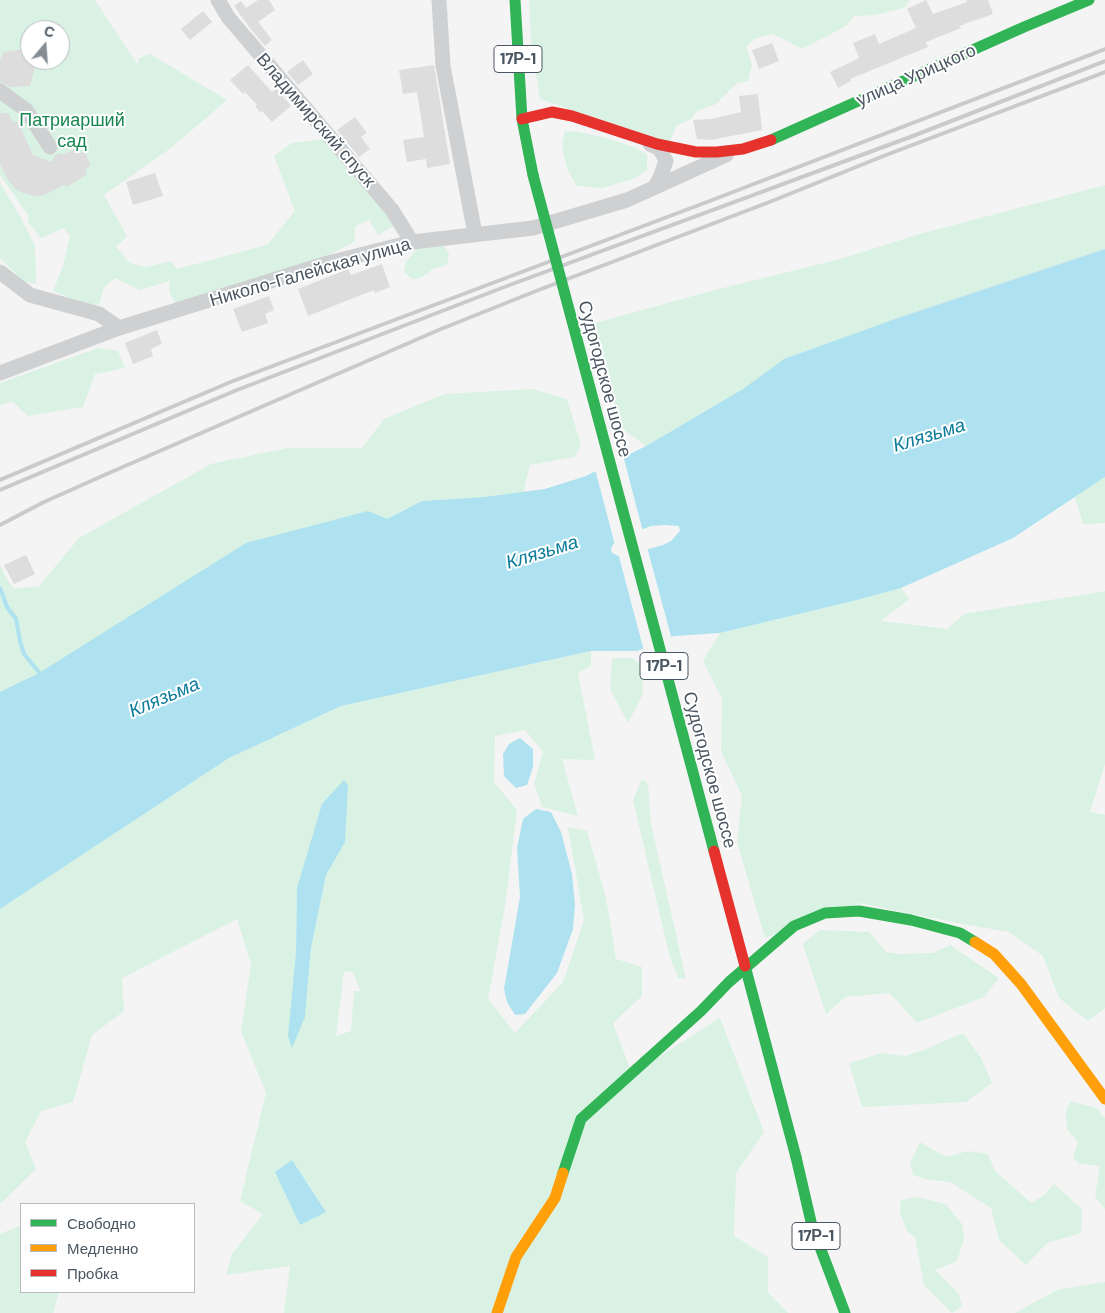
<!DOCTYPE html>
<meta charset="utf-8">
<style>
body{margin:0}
#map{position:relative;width:1105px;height:1313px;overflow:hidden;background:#f4f4f4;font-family:Barlow,sans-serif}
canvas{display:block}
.legend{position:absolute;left:20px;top:1203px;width:175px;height:90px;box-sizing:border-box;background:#fff;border:1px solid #b7bbc0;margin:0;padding:6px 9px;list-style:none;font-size:15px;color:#4a5661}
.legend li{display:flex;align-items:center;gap:10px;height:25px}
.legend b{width:25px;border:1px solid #b7bbc0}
.north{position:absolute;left:20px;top:20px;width:50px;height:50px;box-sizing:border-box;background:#fff;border:1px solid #b7bbc0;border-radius:50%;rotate:18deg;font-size:14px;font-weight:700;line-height:20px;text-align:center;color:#4a5661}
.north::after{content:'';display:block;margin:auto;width:18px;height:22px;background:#868d94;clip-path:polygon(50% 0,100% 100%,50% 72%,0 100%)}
</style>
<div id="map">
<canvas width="1105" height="1313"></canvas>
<ul class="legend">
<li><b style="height:6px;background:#30b455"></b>Свободно</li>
<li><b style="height:6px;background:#ff9f0a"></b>Медленно</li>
<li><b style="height:6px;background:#e5322d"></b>Пробка</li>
</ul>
<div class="north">С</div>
</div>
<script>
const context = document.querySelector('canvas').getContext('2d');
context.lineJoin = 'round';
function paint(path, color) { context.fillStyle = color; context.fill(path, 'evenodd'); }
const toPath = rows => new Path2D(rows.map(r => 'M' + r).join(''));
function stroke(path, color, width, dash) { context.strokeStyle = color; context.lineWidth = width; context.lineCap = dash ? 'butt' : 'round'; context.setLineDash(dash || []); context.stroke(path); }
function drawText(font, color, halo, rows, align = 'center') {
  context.font = font + ' Barlow,sans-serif'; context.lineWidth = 4; context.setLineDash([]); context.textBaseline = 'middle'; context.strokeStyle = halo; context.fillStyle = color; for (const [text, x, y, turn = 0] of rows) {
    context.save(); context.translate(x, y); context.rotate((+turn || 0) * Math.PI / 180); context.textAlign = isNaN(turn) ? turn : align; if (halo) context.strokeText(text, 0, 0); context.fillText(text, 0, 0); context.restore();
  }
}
paint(toPath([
 [0,0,95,0,138,65,139,58,150,54,227,100,171,148,104,195,127,236,116,247,130,263,145,267,171,261,177,269,267,245,295,211,274,156,292,143,323,139,395,225,378,235,369,220,355,226,354,242,321,259,176,304,169,292,170,281,140,290,115,278,104,288,99,305,83,304,53,291,63,266,70,236,64,228,41,238,28,222,29,216,0,175],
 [30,30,60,30,60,60,30,60],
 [529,0,910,0,904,8,875,15,854,16,846,26,802,49,773,34,754,39,746,47,752,65,748,81,737,83,716,104,697,111,692,118,676,126,669,144,540,99,531,42],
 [565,131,578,132,606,138,636,148,647,155,647,170,633,179,602,188,577,186,567,169,562,146],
 [0,183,20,216,35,246,36,284,24,282,0,258],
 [1105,185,1105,249,892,320,784,359,743,389,646,446,624,430,608,384,595,323,711,291,840,259,920,234],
 [444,246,449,254,447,265,433,269,421,278,412,279,404,272,406,262,419,247],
 [98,348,118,351,125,368,95,374,83,407,28,416,12,401,0,405,0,383],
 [532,389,567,399,581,445,575,457,530,465,523,492,484,497,422,501,387,519,0,692,0,564,6,578,14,589,39,586,79,538,211,464,287,448,362,448,384,419,445,394],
 [1105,477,1105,523,1083,524,1075,497],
 [901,588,909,599,881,621,947,629,964,614,1105,591,1105,764,1090,812,1105,815,1105,1008,1088,1021,1059,998,1043,956,1009,932,962,924,860,903,765,938,737,842,742,796,721,751,722,699,703,661,720,633,857,600],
 [591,651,591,666,578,673,595,760,562,759,578,816,542,807,534,783,543,752,525,730,495,736,494,782,517,810,505,906,488,999,515,1033,563,982,584,920,568,827,587,831,606,898,616,959,642,967,642,996,613,1023,632,1074,720,1018,764,1132,736,1173,734,1236,768,1257,768,1292,788,1313,284,1313,290,1266,226,1275,232,1254,263,1214,240,1201,266,1093,241,1031,251,964,237,919,122,978,124,1011,92,1035,73,1102,41,1111,25,1142,36,1169,0,1204,0,909,229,758,341,706],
 [345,841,326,875,311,948,305,1017,296,953,297,888],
 [344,971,353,972,360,991,354,991,351,1031,336,1036],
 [292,1160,326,1212,275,1172],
 [612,658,632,658,642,665,643,694,628,723,610,689],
 [642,779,648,784,651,824,686,979,678,978,669,954,633,800],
 [820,930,869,932,886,952,899,954,933,953,950,945,999,978,984,997,917,1023,890,993,845,997,826,1014,803,944],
 [963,1033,981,1058,992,1083,966,1102,862,1107,849,1063,882,1053,905,1056,924,1050],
 [1070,1101,1096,1108,1105,1118,1105,1209,1095,1197,1100,1166,1080,1164,1073,1158,1078,1142,1067,1129,1066,1112],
 [920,1142,946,1157,968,1151,988,1154,995,1171,1031,1203,1043,1196,1054,1184,1082,1209,1081,1233,1047,1243,1026,1265,999,1240,991,1208,950,1182,926,1179,913,1175,910,1163],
 [916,1197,946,1204,962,1224,964,1239,957,1261,935,1270,959,1294,962,1306,952,1313,924,1285,915,1237,907,1231,900,1212,901,1200],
 [19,1226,21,1229,21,1292,59,1292,53,1313,0,1313,0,1234],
 [1105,1282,1105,1313,1015,1313,1057,1290]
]), '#d9f2e3');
paint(toPath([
 [1105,249,1105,477,1013,538,901,588,857,600,720,633,674,636,637,651,591,651,341,706,229,758,0,909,0,692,39,673,246,543,368,511,387,519,422,501,484,497,545,489,586,476,646,446,743,389,784,359,892,320],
 [665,525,679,526,680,531,671,541,663,545,621,557,612,553,611,548,617,539,651,526],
 [520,738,533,749,533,767,527,785,516,788,504,776,503,754,509,744],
 [344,780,348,785,345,842,326,875,311,948,305,1017,292,1048,288,1036,296,953,297,888,322,804],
 [536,809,551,812,561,832,572,874,575,905,573,929,557,973,525,1014,515,1015,507,1002,504,989,520,897,517,848,523,819],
 [292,1160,326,1212,300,1225,275,1172]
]), '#aee2f0');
paint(toPath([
 [623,455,643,532,618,541,615,545,595,469],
 [647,547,672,640,644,651,618,553,621,555]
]), '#f4f4f4');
stroke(toPath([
 [0,588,7,607,16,619,20,641,24,654,42,676]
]), '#aee2f0', 4);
paint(toPath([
 [258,0,269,0,275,10,258,22,272,40,265,46,249,27,234,6,241,1,246,8],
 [926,0,933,14,967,2,966,0,988,0,993,14,959,26,961,28,926,42,928,47,850,79,851,81,838,88,830,72,859,58,853,43,875,34,879,44,916,28,907,9],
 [203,11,212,22,190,40,181,29],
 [772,43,779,61,759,69,752,50],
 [23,49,35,66,30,86,11,87,0,82,0,60,4,52],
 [303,60,313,74,298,85,287,72],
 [248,65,272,92,276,88,291,106,272,122,262,111,260,112,255,106,257,105,245,92,243,94,230,80],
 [434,65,450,164,427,168,426,159,407,162,403,140,424,137,417,92,403,94,399,70],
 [758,94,762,130,711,140,697,139,693,120,711,119,741,112,739,96],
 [0,113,8,113,13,122,18,122,33,155,52,162,54,156,60,153,62,155,75,149,78,154,84,151,91,165,85,169,87,174,67,187,64,185,44,195,34,196,18,191,9,182,0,164],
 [355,117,367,133,361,137,370,149,359,157,337,130],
 [155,173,163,196,133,205,126,182],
 [382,264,390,287,375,293,374,290,308,316,298,289,348,269,351,275],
 [269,296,274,310,265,314,268,323,242,332,233,309],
 [157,330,162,344,151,349,153,356,133,364,125,343],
 [26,555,35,574,14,584,4,565]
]), '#ddddde');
stroke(toPath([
 [218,0,228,17,392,210,412,242],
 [439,0,443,66,475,234],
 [0,91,26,110,50,147],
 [650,144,660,149,666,161,661,175,655,187],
 [0,272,30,295,99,314,119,328],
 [0,373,119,328,328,263,412,242,533,228,627,200,726,155]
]), '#ced0d2', 15);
stroke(toPath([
 [515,0,522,119,533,175],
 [771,140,1024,27,1089,0],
 [796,1157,812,1226,845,1313],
 [563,1173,581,1119,701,1011,729,982,794,926,825,913,859,911,911,920,960,933,975,942]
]), '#30b455', 11);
stroke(toPath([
 [975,942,994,954,1021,984,1105,1099],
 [497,1313,516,1257,555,1198,563,1173]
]), '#ff9f0a', 11);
stroke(toPath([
 [522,119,552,112,572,116,657,144,696,152,717,152,743,149,771,140]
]), '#e5322d', 11);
stroke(toPath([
 [0,480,233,381,707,202,1105,49],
 [0,490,237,390,507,286,913,136,1105,61],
 [0,525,44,502,109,473,441,329,536,291,767,203,886,155,1105,72]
]), '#c9cacc', 4);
stroke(toPath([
 [533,175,714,851],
 [745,966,796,1157]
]), '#30b455', 11);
stroke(toPath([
 [714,851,745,966]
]), '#e5322d', 11);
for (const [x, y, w] of [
 [518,59,48],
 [664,666,48],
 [816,1236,48]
]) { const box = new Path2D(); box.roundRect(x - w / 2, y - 13.5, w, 27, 4); context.fillStyle = '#fff'; context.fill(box); stroke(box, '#4a5661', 1); }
drawText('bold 16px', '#4a5661', null, [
 ["17Р-1",518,59],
 ["17Р-1",664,666],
 ["17Р-1",816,1236]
]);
drawText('18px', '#4a5661', '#fff', [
 ["улица Урицкого",916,75,-24],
 ["Владимирский спуск",316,120,49],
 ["Николо-Галейская улица",310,272,-16],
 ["Судогодское шоссе",605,379,75],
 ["Судогодское шоссе",710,770,75]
]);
drawText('18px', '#17864f', '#fff', [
 ["Патриарший",72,120],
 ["сад",72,141]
]);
drawText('italic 19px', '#0c7c9b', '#fff', [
 ["Клязьма",929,435,-17],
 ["Клязьма",542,552,-17],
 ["Клязьма",164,697,-23]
]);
</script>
